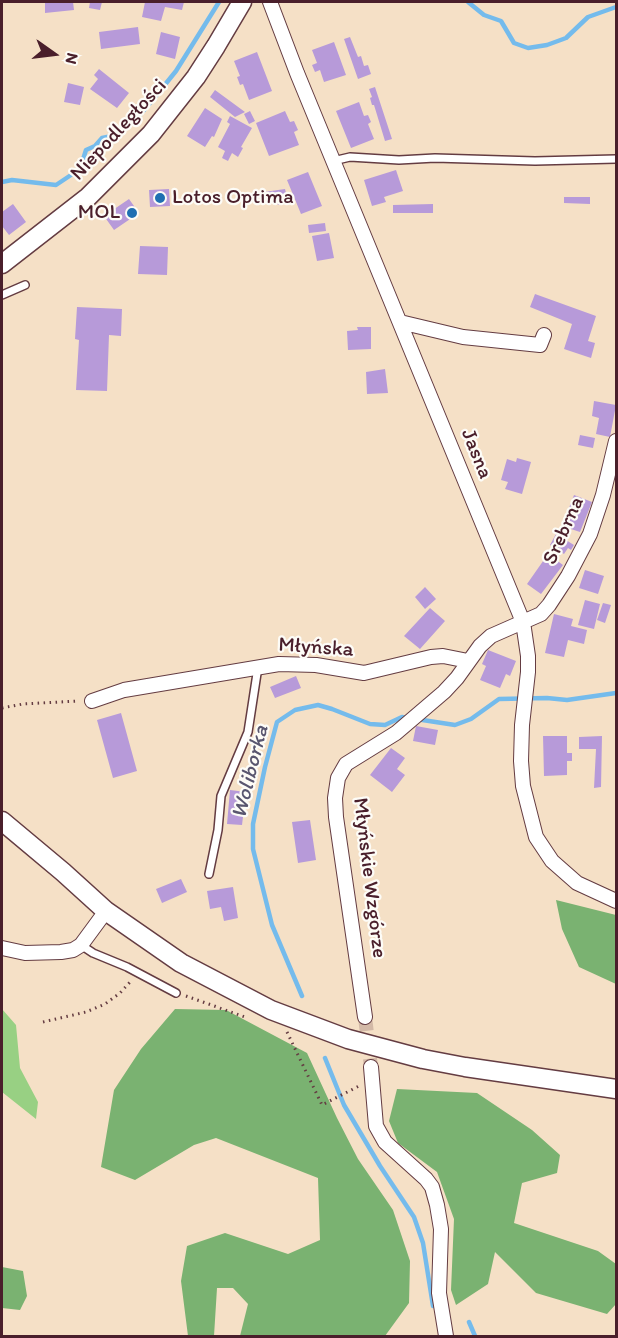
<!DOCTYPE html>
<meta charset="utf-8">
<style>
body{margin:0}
#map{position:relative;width:618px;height:1338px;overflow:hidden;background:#f5e0c6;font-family:Itim,sans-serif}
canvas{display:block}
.frame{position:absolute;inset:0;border:3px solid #4a1f2b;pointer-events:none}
.north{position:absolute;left:24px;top:24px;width:60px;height:60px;-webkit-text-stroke:4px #fdfcf7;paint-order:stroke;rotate:104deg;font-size:16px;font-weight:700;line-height:24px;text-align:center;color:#4a1f2b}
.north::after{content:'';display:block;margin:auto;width:21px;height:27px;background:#4a1f2b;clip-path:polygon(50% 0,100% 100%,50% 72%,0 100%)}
</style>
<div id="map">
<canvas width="618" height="1338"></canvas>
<div class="frame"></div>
<div class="north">N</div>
</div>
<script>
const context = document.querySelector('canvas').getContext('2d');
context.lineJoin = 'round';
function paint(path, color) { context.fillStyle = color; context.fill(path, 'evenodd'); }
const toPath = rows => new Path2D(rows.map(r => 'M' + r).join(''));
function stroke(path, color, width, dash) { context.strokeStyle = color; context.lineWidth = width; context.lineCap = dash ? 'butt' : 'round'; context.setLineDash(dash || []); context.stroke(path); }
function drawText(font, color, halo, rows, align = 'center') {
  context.font = font + ' Itim,sans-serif'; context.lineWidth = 4.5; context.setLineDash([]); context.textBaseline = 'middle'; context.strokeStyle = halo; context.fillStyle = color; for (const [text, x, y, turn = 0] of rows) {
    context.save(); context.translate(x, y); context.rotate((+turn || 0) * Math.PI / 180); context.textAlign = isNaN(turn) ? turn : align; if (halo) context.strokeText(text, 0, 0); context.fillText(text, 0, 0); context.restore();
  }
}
paint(toPath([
 [2,1009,16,1025,20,1068,38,1102,36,1119,2,1092]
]), '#98d083');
paint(toPath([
 [556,900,616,915,616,984,579,967,562,929],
 [175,1009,226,1010,307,1053,337,1118,358,1159,393,1210,410,1261,409,1303,385,1336,240,1336,248,1304,233,1288,217,1288,214,1336,188,1336,181,1281,187,1246,225,1233,288,1254,320,1240,318,1178,216,1138,194,1145,135,1180,101,1167,114,1090,141,1049],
 [397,1089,477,1093,532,1130,560,1155,557,1173,522,1183,514,1223,598,1251,616,1264,616,1304,607,1314,536,1293,495,1252,488,1284,456,1305,451,1290,454,1219,437,1172,398,1143,389,1121],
 [2,1267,23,1271,27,1296,20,1310,2,1308]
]), '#7ab271');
stroke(toPath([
 [468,2,484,15,501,21,514,43,528,48,547,45,566,38,588,17,616,7],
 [2,182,12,180,56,185,80,169,86,150,95,146,102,138,112,136,138,117,155,97,176,71,219,2],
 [416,719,455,725,471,719,499,699,547,698,567,700,616,693],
 [302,996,272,925,253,849,253,824,265,767,277,722,295,710,318,705,332,709,370,724,385,725,402,717,408,718],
 [325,1058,344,1105,380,1166,414,1217,423,1243,433,1306],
 [469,1322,475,1336]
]), '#74bbec', 4.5);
paint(toPath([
 [45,2,73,2,74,10,45,13],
 [90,2,102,2,100,10,89,8],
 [145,2,184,2,182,10,165,7,161,21,142,17],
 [138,27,140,44,101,49,99,32],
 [161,32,180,37,175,59,156,54],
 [350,37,358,57,361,56,364,66,368,65,371,74,358,79,344,39],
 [334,42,346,75,324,82,320,70,315,72,312,65,317,63,312,50],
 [257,52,272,91,249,100,243,84,240,85,237,77,240,76,234,61],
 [99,69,129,93,117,108,90,89,98,79,94,75],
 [68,83,84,87,80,105,64,102],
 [375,87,392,139,385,141,374,105,372,105,370,98,372,97,369,89],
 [215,90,245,112,235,117,210,97],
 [359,102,364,116,368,115,371,122,368,124,374,139,351,148,336,111],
 [205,108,222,119,214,137,212,136,205,147,187,136],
 [250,111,255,121,249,124,244,114],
 [285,111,290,122,294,121,298,130,294,132,299,145,269,156,256,123],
 [230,116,252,128,241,147,243,148,238,157,232,153,228,161,222,158,225,151,218,147,230,124,227,122],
 [396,170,403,191,384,197,386,202,372,206,364,180],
 [308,172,322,206,301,214,287,180],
 [169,189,170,206,150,207,149,190],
 [285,189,288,201,278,205,275,197,265,199,264,192],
 [564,197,590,197,590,204,564,203],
 [129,199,139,213,114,230,104,216],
 [13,204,26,222,9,235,2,226,2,212],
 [433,204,433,213,393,213,393,205],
 [325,223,326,231,309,233,308,225],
 [329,233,334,258,317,261,312,236],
 [140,246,168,247,167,275,138,274],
 [535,294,596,316,588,341,595,343,591,358,564,349,572,324,530,307],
 [77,307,122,309,121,336,109,335,107,391,76,390,79,340,75,339],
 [357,327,371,327,371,349,348,350,347,331,358,330],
 [385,369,388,393,367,394,366,372],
 [594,401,616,405,610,437,596,434,599,418,592,416],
 [580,435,595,438,593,448,578,445],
 [517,458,531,462,522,494,505,489,508,482,501,480,507,459,516,462],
 [574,495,592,502,580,532,562,526],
 [556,534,574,545,571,550,568,548,564,554,550,545],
 [548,554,563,565,541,594,527,584],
 [585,570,604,576,598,594,579,588],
 [425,587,436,599,425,609,415,597],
 [585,600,600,604,594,629,578,625],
 [603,603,611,605,605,623,597,620],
 [430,608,445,621,420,649,404,636],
 [554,614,573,619,571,626,587,630,584,644,568,640,564,657,545,653],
 [488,650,516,661,510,676,506,674,500,688,480,680,486,666,482,664],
 [296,676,301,688,275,698,270,687],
 [121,713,137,771,113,778,97,720],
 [416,726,438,730,435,745,413,741],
 [543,736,567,736,567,753,572,753,572,761,567,761,567,775,544,776],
 [602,736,601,787,594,788,596,749,579,749,579,737],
 [391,748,405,758,397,769,405,775,392,792,370,775],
 [230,790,246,792,242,825,227,824],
 [310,820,316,860,298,863,292,822],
 [181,879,187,892,162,903,156,889],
 [233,887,238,918,224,921,221,907,210,909,207,891]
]), '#b79ad9');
stroke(toPath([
 [365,1017,371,1067]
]), '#d3b9a7', 14, [14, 7]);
const lane = toPath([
 [333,161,350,157,399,160,435,158,535,161,616,159],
 [2,295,25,285],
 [209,874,218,830,221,796,248,732,258,667],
 [81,945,93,953,127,967,176,993]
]);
const street = toPath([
 [270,2,297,73,523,622,528,656,528,672,522,725,521,761,523,786,536,837,552,861,577,883,616,901],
 [400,322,463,337,540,345,544,335],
 [92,701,124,690,279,664,316,665,364,673,431,657,443,656,468,661],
 [2,948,25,953,61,952,73,950,81,945,106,911],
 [365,1017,336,817,335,798,338,778,346,764,396,733,444,692,457,678,480,646,491,636,541,614,549,605,568,576,590,534,603,495,616,441],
 [371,1067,376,1126,385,1142,426,1179,432,1187,437,1205,441,1229,439,1293,446,1336]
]);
const secondary = toPath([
 [2,264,88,197,151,134,196,77,216,46,242,2],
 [2,821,63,872,106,911,181,963,271,1010,348,1039,423,1059,465,1067,616,1089]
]);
stroke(lane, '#643c42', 10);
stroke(street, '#643c42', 16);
stroke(secondary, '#643c42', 21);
stroke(toPath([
 [2,708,23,704,78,701],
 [186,996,248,1018],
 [43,1022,86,1012,105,1004,120,993,131,981],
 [287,1032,322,1105,359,1086]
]), '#643c42', 3, [1.5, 4.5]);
stroke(lane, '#fff', 7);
stroke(street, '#fff', 14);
stroke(secondary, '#fff', 18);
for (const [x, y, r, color] of [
 [160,198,6,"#1f6fb2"],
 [132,213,6,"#1f6fb2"]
]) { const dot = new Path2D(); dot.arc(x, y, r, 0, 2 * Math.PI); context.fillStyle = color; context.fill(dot); stroke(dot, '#fdfcf7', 2); }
drawText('21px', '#4a1f2b', '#fdfcf7', [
 ["Niepodległości",119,130,-47],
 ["Jasna",476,454,68],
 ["Srebrna",564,531,-66],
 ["Młyńska",316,648,4],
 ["Młyńskie Wzgórze",369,878,83]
]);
drawText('21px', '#4a1f2b', '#fdfcf7', [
 ["Lotos Optima",172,198],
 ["MOL",120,213,"right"]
], 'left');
drawText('italic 22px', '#59566f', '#fdfcf7', [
 ["Woliborka",251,772,-76]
]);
</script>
